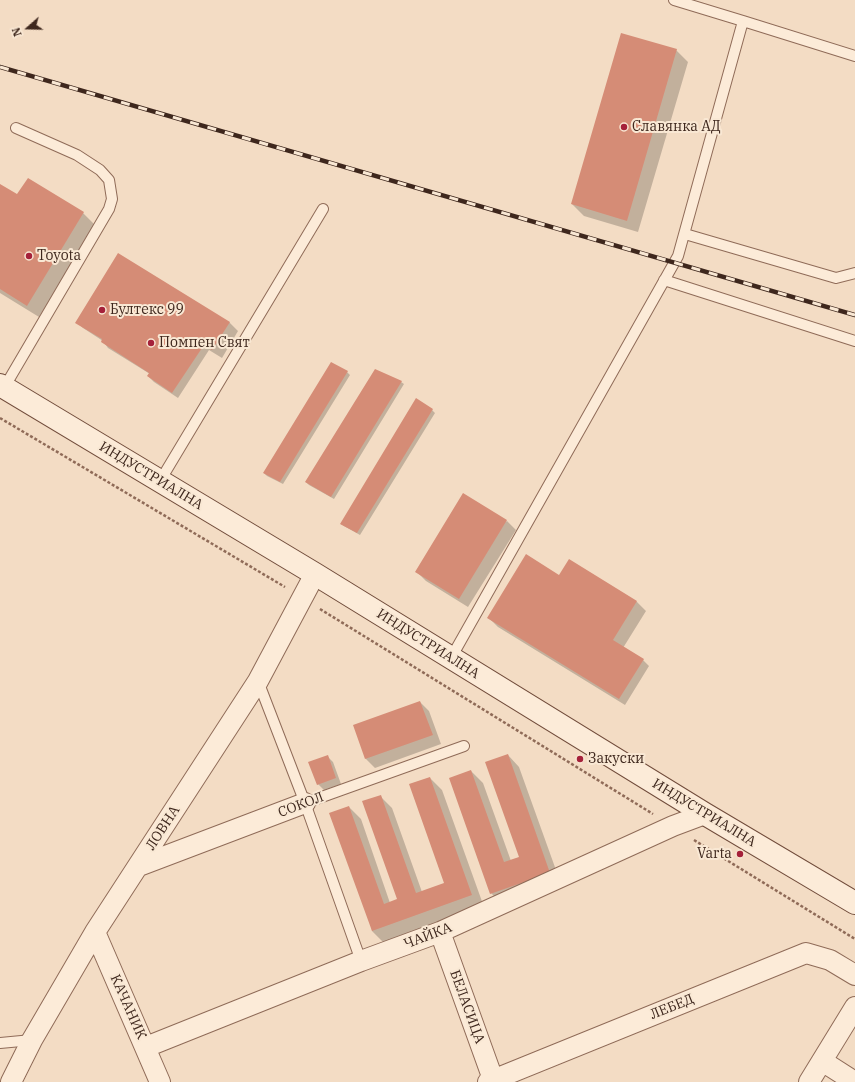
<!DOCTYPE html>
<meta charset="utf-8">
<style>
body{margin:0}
#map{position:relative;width:855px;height:1082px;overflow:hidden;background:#f3dcc4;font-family:"IBM Plex Serif",serif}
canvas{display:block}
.north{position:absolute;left:8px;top:8px;width:40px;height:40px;-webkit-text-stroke:3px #f9e8d4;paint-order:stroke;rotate:250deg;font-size:11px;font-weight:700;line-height:16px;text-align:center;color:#3e271d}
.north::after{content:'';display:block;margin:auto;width:14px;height:18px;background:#3e271d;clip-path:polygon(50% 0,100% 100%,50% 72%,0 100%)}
</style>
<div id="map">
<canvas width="855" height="1082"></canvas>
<div class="north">N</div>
</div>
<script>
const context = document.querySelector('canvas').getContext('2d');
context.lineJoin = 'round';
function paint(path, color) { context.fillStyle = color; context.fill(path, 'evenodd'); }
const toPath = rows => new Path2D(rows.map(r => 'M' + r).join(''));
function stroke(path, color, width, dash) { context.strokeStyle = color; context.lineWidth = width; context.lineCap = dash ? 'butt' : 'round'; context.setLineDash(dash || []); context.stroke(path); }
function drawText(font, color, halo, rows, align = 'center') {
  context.font = font + ' "IBM Plex Serif",serif'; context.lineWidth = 4; context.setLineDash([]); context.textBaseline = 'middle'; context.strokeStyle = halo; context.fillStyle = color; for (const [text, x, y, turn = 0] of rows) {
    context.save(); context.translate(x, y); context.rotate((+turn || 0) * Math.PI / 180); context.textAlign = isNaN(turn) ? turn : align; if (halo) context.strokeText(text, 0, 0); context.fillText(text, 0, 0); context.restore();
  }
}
paint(toPath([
 [676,50,688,62,638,232,584,216,572,204],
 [0,185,17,195,83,213,95,225,39,317,0,293],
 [77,322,229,322,238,331,222,358,209,350,178,398,154,382,148,376,150,374,108,348,103,341,83,328],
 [347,372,350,375,283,484,267,476,264,473],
 [401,382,404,384,334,499,309,485,306,482],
 [432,410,435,413,360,535,344,526,341,524],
 [507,521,516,530,468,607,426,581,417,572],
 [569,560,637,602,646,611,623,648,643,660,649,666,625,705,498,627,489,618,560,576],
 [420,702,429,711,441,744,375,768,366,759,354,726],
 [508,755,519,767,561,884,503,905,491,893,471,771,483,783,511,861,520,857],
 [327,756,333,762,341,784,324,790,318,784],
 [430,778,442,790,484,907,384,943,372,931,349,807,361,819,390,903,399,900,380,796,392,808,422,892,445,884]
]), '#0003');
paint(toPath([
 [621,33,677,49,627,221,571,204],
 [28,178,84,212,27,306,0,289,0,184,17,194],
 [118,253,230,322,212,350,204,345,172,393,147,376,149,373,101,342,102,339,75,323],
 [331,362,348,371,280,482,263,473],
 [375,369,402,381,331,497,305,482],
 [416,398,433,409,357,533,340,524],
 [463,493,507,520,459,599,415,572],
 [526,554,559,575,569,559,637,601,613,640,644,659,619,699,487,618],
 [420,701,433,735,365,759,353,725],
 [508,754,550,873,490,894,449,778,471,770,504,862,519,857,485,762],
 [328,755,336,778,317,785,308,762],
 [430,777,472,895,372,931,329,813,349,806,384,904,397,899,362,801,381,795,416,893,444,883,409,784]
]), '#d58c76');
const lane = toPath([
 [743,21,855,56],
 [685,234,836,278,855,273],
 [664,280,855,341],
 [4,388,109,209,112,199,109,180,100,170,77,155,16,128],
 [160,481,323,209],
 [451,658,678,256,743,21,674,0],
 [258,681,305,803,361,961],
 [305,803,464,746],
 [0,1043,32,1040]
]);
const street = toPath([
 [139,866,305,803],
 [95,932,160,1082],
 [440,932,494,1082],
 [146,1047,361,961,440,932,673,826,705,814],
 [822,1061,855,1082],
 [11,1082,32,1040,95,932,258,681,315,574],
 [488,1082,806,953,830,960,855,975],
 [809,1082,855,1007]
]);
const secondary = toPath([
 [0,385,315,574,705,814,855,903]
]);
stroke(lane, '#8f6b58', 12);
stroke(street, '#8f6b58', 22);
stroke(secondary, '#714c3b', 24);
stroke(toPath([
 [0,418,285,587],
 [320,609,653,814],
 [694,840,855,939]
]), '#8f6b58', 2.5, [3, 2]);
stroke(lane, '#fcebd8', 10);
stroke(street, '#fcebd8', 20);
stroke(secondary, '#fcebd8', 22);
const rail = toPath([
 [0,67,855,315]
]);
stroke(rail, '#3e271d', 4.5);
stroke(rail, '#f9e8d4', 3, [9]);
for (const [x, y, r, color] of [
 [624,127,4,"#a5213a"],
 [29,256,4,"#a5213a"],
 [102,310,4,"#a5213a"],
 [151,343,4,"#a5213a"],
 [580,759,4,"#a5213a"],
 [740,854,4,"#a5213a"]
]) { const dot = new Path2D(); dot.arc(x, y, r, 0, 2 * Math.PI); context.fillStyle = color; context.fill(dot); stroke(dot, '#f9e8d4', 1.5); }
drawText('14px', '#3e271d', '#f9e8d4', [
 ["Славянка АД",632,127],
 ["Toyota",37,256],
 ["Бултекс 99",110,310],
 ["Помпен Свят",159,343],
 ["Закуски",588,759],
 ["Varta",732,854,"right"]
], 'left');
drawText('14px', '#3e271d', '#f9e8d4', [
 ["ИНДУСТРИАЛНА",151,476,31],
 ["ИНДУСТРИАЛНА",428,644,32],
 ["СОКОЛ",301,805,-21],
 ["ИНДУСТРИАЛНА",704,813,31],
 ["ЛОВНА",163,828,-57],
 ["ЧАЙКА",428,936,-21],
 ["КАЧАНИК",128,1007,66],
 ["БЕЛАСИЦА",467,1007,70],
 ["ЛЕБЕД",672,1007,-22]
]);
</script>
